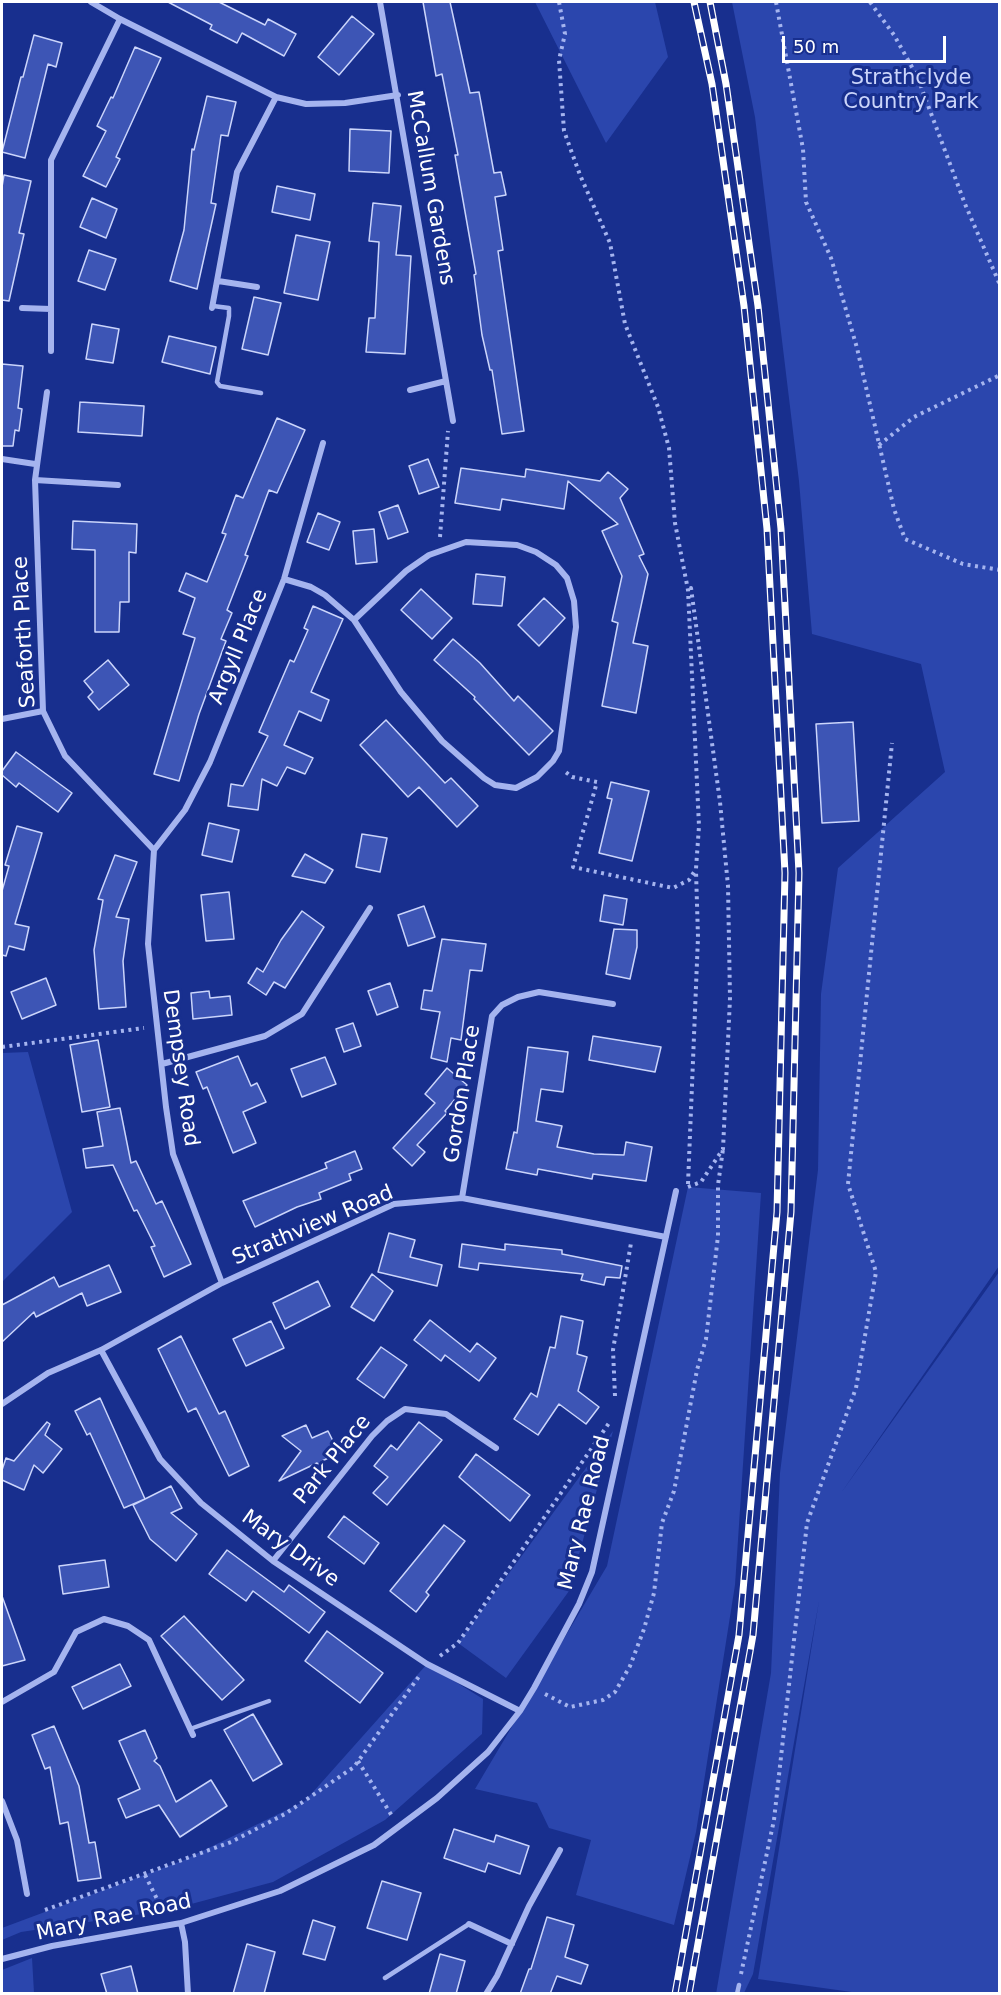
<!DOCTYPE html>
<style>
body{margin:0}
#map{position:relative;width:1001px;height:1995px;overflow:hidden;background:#182f8e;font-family:"DejaVu Sans",sans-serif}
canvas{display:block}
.frame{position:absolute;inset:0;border:3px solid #fff;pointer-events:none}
.scale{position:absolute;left:782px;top:36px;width:164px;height:27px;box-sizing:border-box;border:3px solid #fff;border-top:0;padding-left:8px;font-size:18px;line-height:21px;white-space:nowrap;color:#fff;-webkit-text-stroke:4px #182f8e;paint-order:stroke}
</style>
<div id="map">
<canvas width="1001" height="1995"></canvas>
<div class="frame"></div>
<div class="scale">50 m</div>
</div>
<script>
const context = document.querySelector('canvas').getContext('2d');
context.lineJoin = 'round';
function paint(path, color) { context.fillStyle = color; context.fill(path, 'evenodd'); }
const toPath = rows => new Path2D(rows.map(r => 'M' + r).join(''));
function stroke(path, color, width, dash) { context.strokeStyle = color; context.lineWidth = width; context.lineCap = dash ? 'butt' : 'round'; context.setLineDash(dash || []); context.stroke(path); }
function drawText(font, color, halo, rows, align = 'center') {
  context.font = font + ' "DejaVu Sans",sans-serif'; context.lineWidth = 6; context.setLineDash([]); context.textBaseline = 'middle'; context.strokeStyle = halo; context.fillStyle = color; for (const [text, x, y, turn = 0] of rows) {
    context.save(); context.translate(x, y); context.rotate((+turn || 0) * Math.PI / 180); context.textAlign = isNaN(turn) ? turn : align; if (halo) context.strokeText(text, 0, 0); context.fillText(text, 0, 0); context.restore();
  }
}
paint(toPath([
 [535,2,655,2,668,57,606,143],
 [732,2,999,2,999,1266,841,1493,999,1272,999,1993,859,1993,758,1979,819,1601,753,1974,744,1993,716,1994,771,1673,780,1473,818,1170,821,994,838,868,945,772,921,664,812,634,799,481,755,117],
 [28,1052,72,1212,2,1282,2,1053],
 [688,1187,761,1193,735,1585,696,1832,674,1925,576,1895,591,1840,549,1828,537,1803,475,1789,607,1566],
 [613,1431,569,1591,506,1678,458,1643],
 [427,1664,483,1699,482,1734,385,1820,273,1882,169,1910,21,1932,2,1940,2,1928,184,1860,305,1801],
 [32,1958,34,1993,2,1993,2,1970]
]), '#2b46ad');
const building = toPath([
 [168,2,219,2,265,25,268,19,296,34,284,56,242,33,237,43,210,29,212,25,168,2],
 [423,2,450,2,470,93,479,92,494,173,501,172,506,195,495,197,503,250,498,251,524,431,502,434,492,370,490,370,482,335,474,275,476,274,455,155,458,155,442,74,436,76,423,2],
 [352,16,374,34,339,75,318,57,352,16],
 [34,35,62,43,56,67,48,64,25,158,2,152,21,77,23,77,34,35],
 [135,47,161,58,116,157,120,159,106,187,83,176,106,131,97,126,111,97,113,98,135,47],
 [207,96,236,102,228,136,221,135,211,203,216,204,197,289,170,281,184,230,192,149,194,150,207,96],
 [350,129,391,131,389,173,349,171,350,129],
 [4,175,31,181,19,233,24,234,9,301,2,300,2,187,4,175],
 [277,186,315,194,310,220,272,212,277,186],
 [92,198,117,209,106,238,80,227,92,198],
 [373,203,401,206,396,255,411,256,405,354,366,352,369,318,375,318,379,242,369,241,373,203],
 [296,235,330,242,318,300,284,293,296,235],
 [89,250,116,259,105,290,78,281,89,250],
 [254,297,281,303,268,355,242,349,254,297],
 [92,324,119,329,113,363,86,359,92,324],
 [169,336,216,347,210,374,162,362,169,336],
 [2,364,23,366,18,408,22,409,19,431,15,430,13,446,2,446,2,364],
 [80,402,144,406,142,436,78,432,80,402],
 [277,418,305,430,277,493,269,490,245,555,248,556,227,610,232,613,221,639,226,641,199,714,179,781,154,774,195,638,183,634,195,598,179,591,186,573,207,582,226,534,222,533,236,495,243,498,277,418],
 [428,459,439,487,419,494,409,466,428,459],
 [461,468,525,477,526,469,600,481,608,472,628,489,620,498,644,554,639,556,648,574,633,643,648,646,636,713,602,706,618,623,612,621,622,576,602,531,618,524,568,481,564,509,502,499,500,510,455,503,461,468],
 [398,505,408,532,388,539,379,512,398,505],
 [318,513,340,522,329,550,307,542,318,513],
 [73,521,137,524,136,553,129,552,129,602,120,602,119,632,95,632,95,550,72,549,73,521],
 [374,529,377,562,356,564,353,531,374,529],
 [476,574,505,577,502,606,473,604,476,574],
 [421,589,452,618,432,639,401,610,421,589],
 [544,598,565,618,539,646,518,625,544,598],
 [313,606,343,619,311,692,329,700,321,721,299,711,284,745,313,758,305,774,287,767,277,786,262,779,258,810,228,806,231,784,243,786,268,736,259,732,290,660,294,662,308,630,304,628,313,606],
 [453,639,480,663,514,701,518,696,553,731,529,755,474,699,475,697,434,660,453,639],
 [108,660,129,685,99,710,88,697,93,692,84,681,108,660],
 [386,720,445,783,451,778,478,806,457,827,419,787,408,797,360,745,386,720],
 [853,722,859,821,822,823,816,724,853,722],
 [16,752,72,793,58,812,19,783,16,787,2,775,2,771,16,752],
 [611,782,649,791,632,861,599,853,612,799,607,798,611,782],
 [209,823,239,830,232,862,202,855,209,823],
 [17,826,42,833,15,924,29,927,24,950,9,946,6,956,2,955,2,891,9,866,5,865,17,826],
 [362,834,387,838,380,872,356,867,362,834],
 [305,854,333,870,325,883,292,876,305,854],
 [115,855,137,862,116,917,129,919,123,961,126,1007,99,1009,94,950,103,900,98,899,115,855],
 [229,892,234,939,206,941,201,895,229,892],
 [604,895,627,899,623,925,600,921,604,895],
 [424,906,435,937,408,946,398,915,424,906],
 [302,911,324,927,285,988,274,982,266,995,248,983,257,968,263,972,281,940,302,911],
 [614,929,637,930,637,947,630,979,606,974,614,929],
 [442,939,486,944,482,971,470,970,461,1040,451,1038,447,1062,431,1058,440,1012,421,1009,424,990,432,991,442,939],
 [46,978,56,1005,22,1019,11,992,46,978],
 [390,983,398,1007,377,1015,368,991,390,983],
 [209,991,210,998,230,996,232,1015,193,1019,191,993,209,991],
 [353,1023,361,1046,344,1052,336,1029,353,1023],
 [593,1036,661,1047,655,1072,589,1060,593,1036],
 [98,1040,110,1107,82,1112,70,1045,98,1040],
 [528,1047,568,1052,563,1092,541,1089,536,1121,562,1126,557,1147,594,1154,624,1155,626,1142,652,1147,646,1181,593,1174,592,1179,538,1169,537,1175,506,1169,514,1132,517,1133,528,1047],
 [238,1056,251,1086,257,1083,266,1102,243,1112,256,1143,233,1153,207,1087,203,1089,196,1072,238,1056],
 [325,1057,336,1084,302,1097,291,1069,325,1057],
 [447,1068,467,1085,445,1111,447,1113,417,1145,425,1152,412,1166,393,1148,435,1103,425,1094,447,1068],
 [120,1108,131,1163,136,1161,156,1204,162,1201,191,1264,164,1277,151,1247,155,1246,137,1210,134,1211,113,1165,86,1168,83,1149,103,1146,97,1112,120,1108],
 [355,1151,362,1169,349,1174,351,1180,319,1193,321,1199,297,1207,255,1227,243,1201,327,1168,325,1163,355,1151],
 [389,1233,415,1240,410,1257,442,1265,437,1286,378,1272,389,1233],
 [462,1244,505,1250,505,1244,562,1250,562,1254,622,1266,620,1278,606,1277,604,1285,581,1280,583,1274,479,1263,478,1270,459,1267,462,1244],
 [109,1265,121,1292,87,1306,82,1293,36,1317,34,1312,2,1342,2,1305,54,1277,59,1287,109,1265],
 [372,1274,393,1291,374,1321,351,1307,372,1274],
 [318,1281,330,1306,285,1329,273,1303,318,1281],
 [561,1316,583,1321,577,1354,587,1357,578,1391,599,1407,586,1424,559,1404,538,1435,514,1419,531,1393,537,1397,550,1347,555,1348,561,1316],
 [430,1320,470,1352,477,1343,496,1358,479,1381,445,1355,441,1361,414,1340,430,1320],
 [271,1321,284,1348,246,1366,233,1339,271,1321],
 [181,1336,219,1414,225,1411,249,1466,229,1476,196,1408,188,1412,158,1349,181,1336],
 [381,1347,407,1365,384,1398,357,1379,381,1347],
 [100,1398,145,1499,124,1508,90,1433,87,1435,75,1411,100,1398],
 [47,1422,50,1424,45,1435,62,1449,43,1473,34,1465,24,1490,2,1480,2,1470,6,1458,14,1461,47,1422],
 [419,1422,442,1440,387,1505,373,1493,388,1477,374,1466,391,1445,397,1450,419,1422],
 [306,1425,312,1438,328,1431,339,1453,322,1461,326,1470,317,1463,279,1481,301,1451,282,1436,306,1425],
 [476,1454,530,1495,510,1521,459,1477,476,1454],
 [171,1486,182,1508,171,1513,197,1534,176,1561,150,1539,133,1505,171,1486],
 [344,1516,379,1543,364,1564,328,1537,344,1516],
 [444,1525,465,1541,426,1592,429,1595,416,1612,390,1591,444,1525],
 [227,1550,284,1592,289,1585,325,1612,309,1633,253,1591,246,1601,209,1574,227,1550],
 [105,1560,109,1587,63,1594,59,1566,105,1560],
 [2,1596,25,1660,2,1666,2,1596],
 [184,1616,244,1680,222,1700,161,1636,184,1616],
 [327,1631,383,1673,360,1703,305,1661,327,1631],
 [120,1664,131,1686,83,1709,72,1687,120,1664],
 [253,1714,282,1764,253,1781,224,1730,253,1714],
 [54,1726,79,1786,89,1843,95,1842,101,1878,78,1881,68,1822,60,1824,50,1767,45,1769,32,1735,54,1726],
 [145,1730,157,1758,154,1761,160,1766,176,1802,211,1780,227,1806,180,1837,159,1805,126,1818,118,1799,140,1789,119,1741,145,1730],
 [454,1829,494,1842,496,1835,529,1846,520,1874,488,1863,485,1872,444,1858,454,1829],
 [382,1881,421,1893,407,1940,367,1928,382,1881],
 [547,1917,574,1925,565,1957,588,1965,581,1984,557,1976,550,1994,520,1994,529,1969,531,1969,547,1917],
 [313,1920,335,1927,325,1960,303,1954,313,1920],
 [247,1944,275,1952,264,1994,233,1994,247,1944],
 [440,1954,465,1961,456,1994,429,1994,440,1954],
 [131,1966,138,1994,107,1994,101,1974,131,1966]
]);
paint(building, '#3d55b5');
stroke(building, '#cbd5fb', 1.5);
stroke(toPath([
 [559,2,565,34,559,60,564,131,580,175,610,243,625,324,658,407,669,448,675,523,688,590,699,826,696,869,689,880,673,888,573,867,597,782,572,777,563,770],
 [776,2,803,149,806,202,831,258,857,348,894,509,905,539,963,564,1000,570],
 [870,2,894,35,917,76,965,204,1000,285],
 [879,445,914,417,1000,375],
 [440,537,448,431],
 [2,1047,144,1028],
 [688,1184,698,937,696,871],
 [688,1187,701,1182,723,1149,730,998,728,886,720,802,691,588,689,590],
 [615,1396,613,1350,631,1243],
 [440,1656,458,1643,609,1423],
 [545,1694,570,1707,603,1700,615,1692,630,1666,644,1629,654,1593,662,1523,674,1491,697,1370,706,1339,718,1236,718,1185,723,1149],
 [358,1761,392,1816],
 [145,1875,164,1913],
 [45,1910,231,1842,285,1814,354,1767,420,1675],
 [741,1974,774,1820,807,1523,856,1388,876,1272,848,1184,892,743]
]), '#a5b4ef', 4, [3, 4.5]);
stroke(toPath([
 [213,306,229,308,229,316,217,382,220,386,261,393],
 [190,1729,269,1701],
 [385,1978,469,1924],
 [737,1994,739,1985]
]), '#a5b4ef', 4.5);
stroke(toPath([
 [91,2,120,19,276,97,306,104,345,103,398,95],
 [380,2,453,421],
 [218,281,257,287],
 [22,308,51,309],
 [212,308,237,172,276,97],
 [51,351,51,160,120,19],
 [410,390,446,381],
 [47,392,35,480,43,711,65,756,154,850],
 [2,459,35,464],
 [35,480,118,485],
 [284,579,311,587,325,595,354,620,406,571,429,555,466,542,517,545,536,552,556,565,567,578,574,601,576,627,559,751,553,761,537,777,516,788,495,785,484,778,442,741,401,692,354,620],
 [2,719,43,711],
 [154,850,148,944,166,1107,173,1154,222,1283],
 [154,850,185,810,210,762,284,579,323,443],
 [162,1064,265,1036,302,1014,370,908],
 [462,1198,492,1016,502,1005,518,997,539,992,613,1004],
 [101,1350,160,1459,201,1503,273,1561,427,1664,520,1711],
 [2,1404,48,1373,101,1350,222,1283,394,1204,462,1198,666,1237],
 [273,1561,372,1436,387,1421,405,1409,446,1414,496,1448],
 [2,1702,54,1672,76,1632,104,1619,128,1626,149,1640,193,1735],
 [2,1801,17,1840,27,1894],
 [181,1923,185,1942,188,1994],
 [469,1924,512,1944],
 [2,1959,52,1946,181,1923,280,1891,374,1845,437,1798,488,1752,520,1711,534,1688,579,1604,592,1572,676,1191],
 [486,1994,497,1976,529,1906,560,1850]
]), '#a5b4ef', 6);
const rail = toPath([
 [675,1994,739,1635,777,1212,785,873,767,529,744,306,712,84,694,2],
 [689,1994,753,1635,791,1212,799,873,781,529,758,306,726,84,710,2]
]);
stroke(rail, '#fff', 7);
stroke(rail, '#182f8e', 4.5, [14]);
drawText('21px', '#cbd5fb', '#182f8e', [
 ["Strathclyde",911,79],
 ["Country Park",911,103]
]);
drawText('21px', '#fff', '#182f8e', [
 ["McCallum Gardens",430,188,80],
 ["Seaforth Place",25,632,-93],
 ["Argyll Place",239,647,-68],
 ["Dempsey Road",180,1068,82],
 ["Gordon Place",463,1094,-81],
 ["Strathview Road",313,1226,-23],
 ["Park Place",333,1460,-51],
 ["Mary Rae Road",585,1513,-76],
 ["Mary Drive",290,1549,36],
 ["Mary Rae Road",114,1918,-12]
]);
</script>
